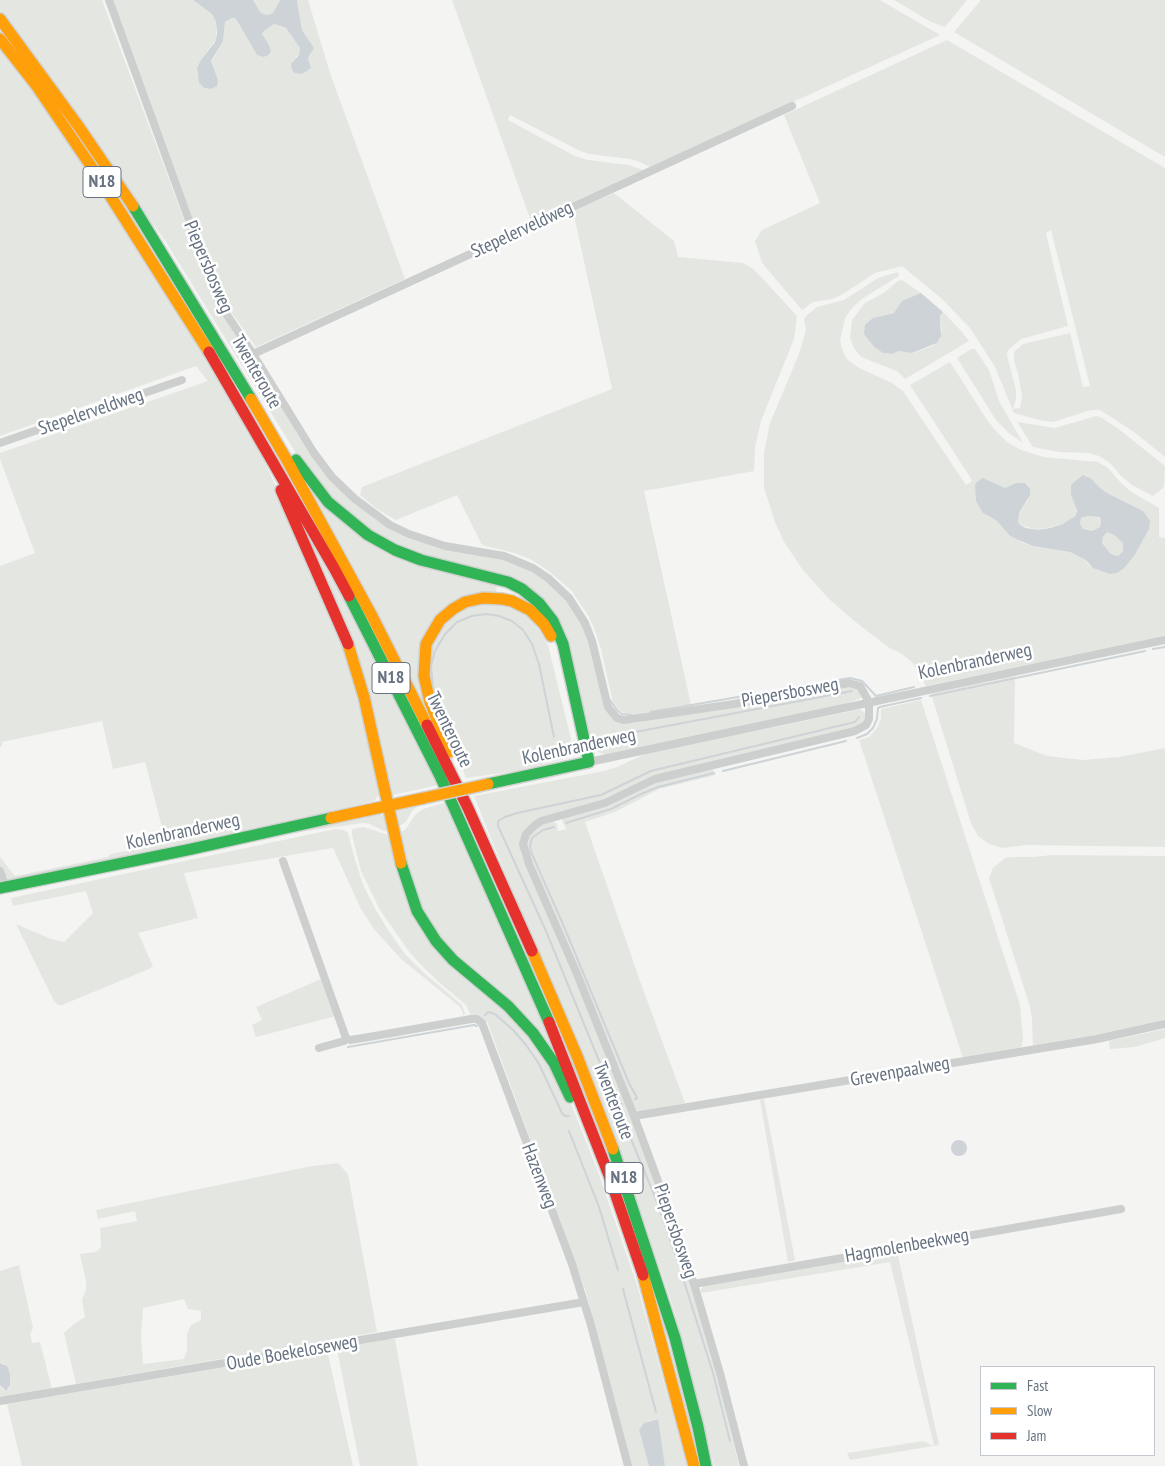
<!DOCTYPE html>
<style>
body{margin:0}
#map{position:relative;width:1165px;height:1466px;overflow:hidden;background:#f4f4f3;font-family:"PT Sans Narrow",sans-serif}
canvas{display:block}
.legend{position:absolute;left:980px;top:1366px;width:175px;height:90px;box-sizing:border-box;background:#fff;border:1px solid #c2c7cd;margin:0;padding:6px 9px;list-style:none;font-size:15px;color:#667281}
.legend li{display:flex;align-items:center;gap:10px;height:25px}
.legend b{width:25px;border:1px solid #c2c7cd}
</style>
<div id="map">
<canvas width="1165" height="1466"></canvas>
<ul class="legend">
<li><b style="height:6px;background:#30b455"></b>Fast</li>
<li><b style="height:6px;background:#ff9f0a"></b>Slow</li>
<li><b style="height:6px;background:#e5322d"></b>Jam</li>
</ul>
</div>
<script>
const context = document.querySelector('canvas').getContext('2d');
context.lineJoin = 'round';
function paint(path, color) { context.fillStyle = color; context.fill(path, 'evenodd'); }
const toPath = rows => new Path2D(rows.map(r => 'M' + r).join(''));
function stroke(path, color, width, dash) { context.strokeStyle = color; context.lineWidth = width; context.lineCap = dash ? 'butt' : 'round'; context.setLineDash(dash || []); context.stroke(path); }
function drawText(font, color, halo, rows, align = 'center') {
  context.font = font + ' "PT Sans Narrow",sans-serif'; context.lineWidth = 5; context.setLineDash([]); context.textBaseline = 'middle'; context.strokeStyle = halo; context.fillStyle = color; for (const [text, x, y, turn = 0] of rows) {
    context.save(); context.translate(x, y); context.rotate((+turn || 0) * Math.PI / 180); context.textAlign = isNaN(turn) ? turn : align; if (halo) context.strokeText(text, 0, 0); context.fillText(text, 0, 0); context.restore();
  }
}
paint(toPath([
 [0,0,102,0,214,300,330,478,401,532,502,557,536,572,562,595,573,610,581,622,590,647,604,704,624,722,633,723,846,686,856,686,863,695,861,698,842,705,606,755,598,752,591,745,573,667,525,588,400,547,359,525,310,476,166,242,49,77,0,11],
 [111,0,193,0,212,14,216,22,216,39,201,60,197,73,201,86,207,89,211,89,218,80,211,62,223,41,225,22,232,18,235,18,239,24,257,55,263,57,265,57,262,34,264,31,274,24,286,28,300,48,299,55,295,57,311,68,308,58,314,48,302,30,297,0,308,0,331,76,405,279,256,347,229,309,191,217],
 [253,0,280,0,273,13,267,15,261,13],
 [452,0,880,0,940,35,650,167,640,162,630,159,589,154,578,150,510,115,508,120,575,156,588,160,629,165,643,170,531,221],
 [894,0,967,0,945,27,931,22],
 [981,0,1165,0,1165,157,954,32],
 [947,40,1165,168,1165,457,1134,432,1100,410,1091,410,1053,422,1039,420,1014,413,995,367,970,328,942,299,902,266,875,273,843,294,832,299,813,302,802,310,762,263,755,241,762,230,820,203,784,115],
 [1051,230,1090,386,1083,387,1070,333,1023,344,1014,352,1014,361,1018,373,1022,396,1020,408,1013,409,1016,399,1016,390,1007,355,1008,350,1021,339,1068,326,1046,233],
 [0,44,131,232,262,456,343,636,381,792,374,801,191,845,13,881,8,879,0,867,0,857,15,876,108,857,111,854,166,843,145,762,113,769,102,721,2,742,2,746,0,747,0,566,35,553,0,459,0,453,208,381,196,366,0,436],
 [614,193,674,241,678,257,743,263,752,268,763,279,797,316,794,339,761,421,755,447,754,471,644,491,691,705,683,705,632,715,624,713,619,710,613,703,601,649,594,628,588,615,571,590,546,569,530,559,514,553,482,545,457,495,396,520,377,509,360,495,362,487,612,389,573,211],
 [898,272,899,276,862,299,853,307,845,318,840,341,844,354,848,360,859,368,892,383,903,391,966,485,971,482,972,480,910,385,950,362,985,417,995,430,1007,442,1021,450,1044,457,1098,462,1108,468,1120,482,1130,491,1159,508,1159,537,1165,538,1165,637,926,686,913,663,902,654,888,647,853,620,829,599,803,570,784,542,775,522,764,488,764,453,770,423,799,354,805,334,806,328,804,320,806,316,817,307,844,300,878,278],
 [1085,475,1091,478,1099,487,1107,493,1143,511,1143,538,1129,562,1117,573,1090,566,1084,558,1070,552,1033,546,1023,543,1010,536,997,521,987,516,1000,487,1005,488,1018,483,1028,500,1017,516,1018,522,1020,525,1038,530,1063,524,1072,519,1076,513,1076,508],
 [902,280,921,293,894,313,873,318,870,343,874,347,883,353,893,354,898,351,913,353,930,347,937,343,942,330,940,316,943,312,962,332,969,341,905,379,897,371,861,357,854,348,850,338,852,320,865,303,885,292,898,281],
 [971,349,975,349,989,370,999,401,1023,443,1010,434,996,420,957,358],
 [1096,416,1102,418,1120,430,1165,466,1164,487,1153,496,1132,485,1121,476,1110,463,1099,456,1088,453,1059,452,1033,447,1017,422,1055,428],
 [307,485,346,522,497,586,496,592,431,629,428,716],
 [289,495,309,531,438,785,393,795,368,702],
 [1087,516,1100,517,1101,521,1100,527,1092,531,1083,529,1080,524,1081,518],
 [1107,532,1114,535,1123,543,1123,551,1118,556,1111,554,1102,543,1103,537],
 [508,604,523,612,536,625,548,645,571,739,569,752,564,759,516,771,466,778,431,686,428,660,434,639,445,622,473,605],
 [1015,676,1014,743,1047,756,1083,760,1119,757,1165,748,1165,847,1027,845,1002,848,989,844,978,836,971,823,931,694],
 [921,700,1020,1005,1023,1039,1022,1046,1020,1048,963,1058,859,740,869,737,877,728,881,718,881,709],
 [860,709,866,714,864,723,859,727,711,764,605,800,545,816,521,843,521,853,573,974,632,1117,687,1271,717,1376,739,1466,714,1466,688,1361,674,1310,642,1215,474,796,604,771,617,767,649,752,781,726],
 [713,769,716,775,659,789,615,812,585,822,640,981,685,1103,642,1112,635,1112,529,860,526,842,533,830,546,823,553,821,557,824,558,831,566,829,562,820,564,817,650,783],
 [448,802,551,1039,561,1073,469,970,423,915,397,834,406,829,415,815,423,809],
 [420,804,412,811,406,822,396,828,394,814,397,808],
 [378,813,384,816,391,830,384,831,370,824,363,823,306,831,268,838,10,893,12,890],
 [364,827,388,835,415,910,520,1021,569,1099,597,1169,637,1285,687,1466,665,1466,657,1419,649,1421,639,1430,649,1466,631,1466,586,1292,487,1021,485,1023,471,1016,466,1005,441,984,423,967,410,953,380,910,361,871,352,835,352,829],
 [335,829,344,830,348,833,355,860,364,887,377,912,390,933,405,954,423,972,462,1005,465,1013,463,1017,463,1012,459,1006,401,959,374,929,360,907,333,848,184,873,198,918,138,933,153,966,149,969,62,1005,58,1005,54,1001,16,924,51,939,64,942,93,913,86,891,13,906,11,898],
 [1052,855,1165,856,1165,1020,1126,1030,1033,1046,1032,1019,1030,1007,989,878,993,868,1005,858,1010,857,1033,857],
 [321,979,336,1016,256,1037,252,1025,262,1020,256,1007],
 [1165,1029,1165,1038,1135,1047,1110,1049,1109,1041],
 [764,1099,795,1260,788,1262,760,1100],
 [338,1163,348,1174,377,1332,76,1384,64,1333,74,1324,85,1317,82,1300,86,1290,86,1281,80,1254,95,1252,100,1249,101,1245,100,1228,137,1221,135,1211,98,1219,96,1210,312,1166],
 [184,1299,188,1309,201,1311,201,1320,191,1325,187,1334,187,1350,184,1359,143,1364,141,1336,143,1308],
 [897,1251,939,1445,850,1460,847,1453,923,1441,934,1446,890,1262,701,1293,701,1289,705,1285],
 [19,1265,33,1328,30,1334,31,1337,32,1343,40,1342,52,1389,0,1398,0,1385,4,1391,9,1388,10,1383,10,1373,3,1363,0,1363,0,1271],
 [382,1339,395,1339,418,1466,360,1466,337,1349,337,1347],
 [327,1350,353,1466,22,1466,7,1404]
]), '#e4e7e1');
paint(toPath([
 [193,0,253,0,261,13,267,15,273,13,280,0,297,0,302,30,314,48,308,58,311,68,302,74,295,73,292,70,291,64,299,55,300,48,286,28,274,24,264,31,262,34,269,45,271,52,267,56,263,57,257,55,239,24,235,18,232,18,225,22,223,41,211,61,218,80,217,86,211,89,204,88,199,83,197,68,201,60,215,42,217,34,216,22,212,14],
 [921,293,943,312,940,316,941,336,937,343,912,353,898,351,893,354,883,353,874,347,864,334,865,325,867,323,873,318,894,313,902,301],
 [1083,475,1091,478,1099,487,1107,493,1143,511,1150,521,1149,529,1134,556,1124,568,1117,573,1110,574,1093,568,1086,560,1070,552,1033,546,1018,540,1010,536,997,521,983,513,976,501,975,485,977,482,983,478,1005,488,1016,483,1025,483,1030,489,1030,495,1019,513,1018,522,1020,525,1026,528,1038,530,1050,528,1063,524,1075,516,1077,511,1071,494,1071,486,1073,483],
 [1087,516,1100,517,1101,521,1100,527,1092,531,1083,529,1080,524,1081,518],
 [1107,532,1114,535,1123,543,1123,551,1118,556,1111,554,1102,543,1103,537],
 '951 1148a8 8 0 1 1 16 0a8 8 0 1 1-16 0Z',
 [0,1363,7,1366,10,1374,10,1385,6,1391,0,1385],
 [658,1419,665,1466,649,1466,639,1430,644,1423]
]), '#cdd3d6');
stroke(toPath([
 [1153,649,1165,647],
 [930,696,1145,651],
 [610,700,617,710,622,714,631,715],
 [650,712,850,678,862,681,876,696,914,687],
 [609,737,852,691],
 [857,738,867,734,873,728,877,719,878,708,880,707,921,698],
 [462,760,433,687,431,666,435,651,445,634,457,622,472,616,486,614,499,616,512,621,523,630,532,644,539,664,554,737],
 [723,771,846,741],
 [566,823,611,809,641,794,658,787,714,773],
 [554,827,543,830,532,838,530,846,531,852,562,922,629,1083,636,1096,637,1098,635,1099],
 [485,1015,488,1012,495,1014,514,1031,526,1045,539,1064,562,1113,565,1116,569,1116],
 [348,1047,474,1025,477,1026],
 [613,1095,546,931,498,826,498,821,505,817,517,813,601,795,651,771,855,722,859,717],
 [612,1106,622,1104],
 [621,1115,655,1197,678,1262],
 [569,1131,599,1207,618,1270],
 [682,1275,713,1373,730,1441],
 [623,1289,656,1412]
]), '#cdd3d6', 2);
const fast = toPath([
 [133,206,251,399],
 [296,460,328,502,368,535,395,550,421,560,508,582,522,589,539,603,553,621,563,644,589,762],
 [349,596,440,776,549,1022],
 [488,784,589,762],
 [401,863,417,911,436,941,453,960,508,1006,533,1033,554,1063,570,1097],
 [0,888,187,850,331,818],
 [613,1149,675,1338,698,1427,706,1466]
]);
const slow = toPath([
 [0,19,79,127,133,206],
 [0,39,36,85,97,175,209,352],
 [251,399,288,462,372,616,427,725],
 [348,644,364,697,401,863],
 [450,752,430,702,424,676,426,644,440,620,453,609,465,602,483,598,502,599,512,601,530,610,544,624,551,636],
 [331,818,424,798],
 [532,951,577,1056,613,1149],
 [643,1275,694,1466]
]);
const jam = toPath([
 [209,352,334,568,349,596],
 [281,490,348,644],
 [427,725,468,808,532,951],
 [549,1022,610,1178,643,1275]
]);
stroke(fast, '#d0d1d1', 14);
stroke(slow, '#d0d1d1', 14);
stroke(jam, '#d0d1d1', 14);
stroke(toPath([
 [109,0,219,303,253,354,314,453,332,477,355,499,390,525,409,534,445,546,504,556,533,568,548,578,569,598,585,623,592,641,608,707,617,718,624,720,734,704,849,683,860,686,869,702,869,719,866,725,855,731,655,779,605,803,541,821,534,826,526,834,523,844,529,864,577,974,634,1116,665,1200,694,1284,720,1373,744,1466],
 [253,354,792,106],
 [0,443,182,380],
 [589,762,1165,640],
 [283,861,346,1038,344,1041,319,1048],
 [0,871,6,887],
 [346,1038,350,1040,369,1037,471,1019,477,1019,482,1023,572,1264,591,1325,628,1466],
 [634,1116,1097,1039,1165,1024],
 [694,1284,1121,1209],
 [0,1401,584,1302]
]), '#cdcece', 8);
stroke(fast, '#30b455', 11);
stroke(slow, '#ff9f0a', 11);
stroke(jam, '#e5322d', 11);
const slowBridge = toPath([
 [424,798,488,784]
]);
stroke(slowBridge, '#d0d1d1', 14, []);
stroke(slowBridge, '#ff9f0a', 11);
for (const [x, y, w] of [
 [102,182,38],
 [391,678,38],
 [624,1178,38]
]) { const box = new Path2D(); box.roundRect(x - w / 2, y - 15.5, w, 31, 4); context.fillStyle = '#fff'; context.fill(box); stroke(box, '#667281', 1); }
drawText('bold 18px', '#667281', null, [
 ["N18",102,182],
 ["N18",391,678],
 ["N18",624,1178]
]);
drawText('19px', '#667281', '#fff', [
 ["Stepelerveldweg",522,230,-25],
 ["Piepersbosweg",208,267,67],
 ["Twenteroute",256,372,60],
 ["Stepelerveldweg",91,412,-19],
 ["Kolenbranderweg",975,662,-12],
 ["Piepersbosweg",790,693,-10],
 ["Twenteroute",449,730,64],
 ["Kolenbranderweg",579,747,-12],
 ["Kolenbranderweg",183,832,-12],
 ["Grevenpaalweg",900,1072,-10],
 ["Twenteroute",613,1101,69],
 ["Hazenweg",539,1176,69],
 ["Piepersbosweg",675,1231,71],
 ["Hagmolenbeekweg",907,1246,-10],
 ["Oude Boekeloseweg",292,1353,-10]
]);
</script>
